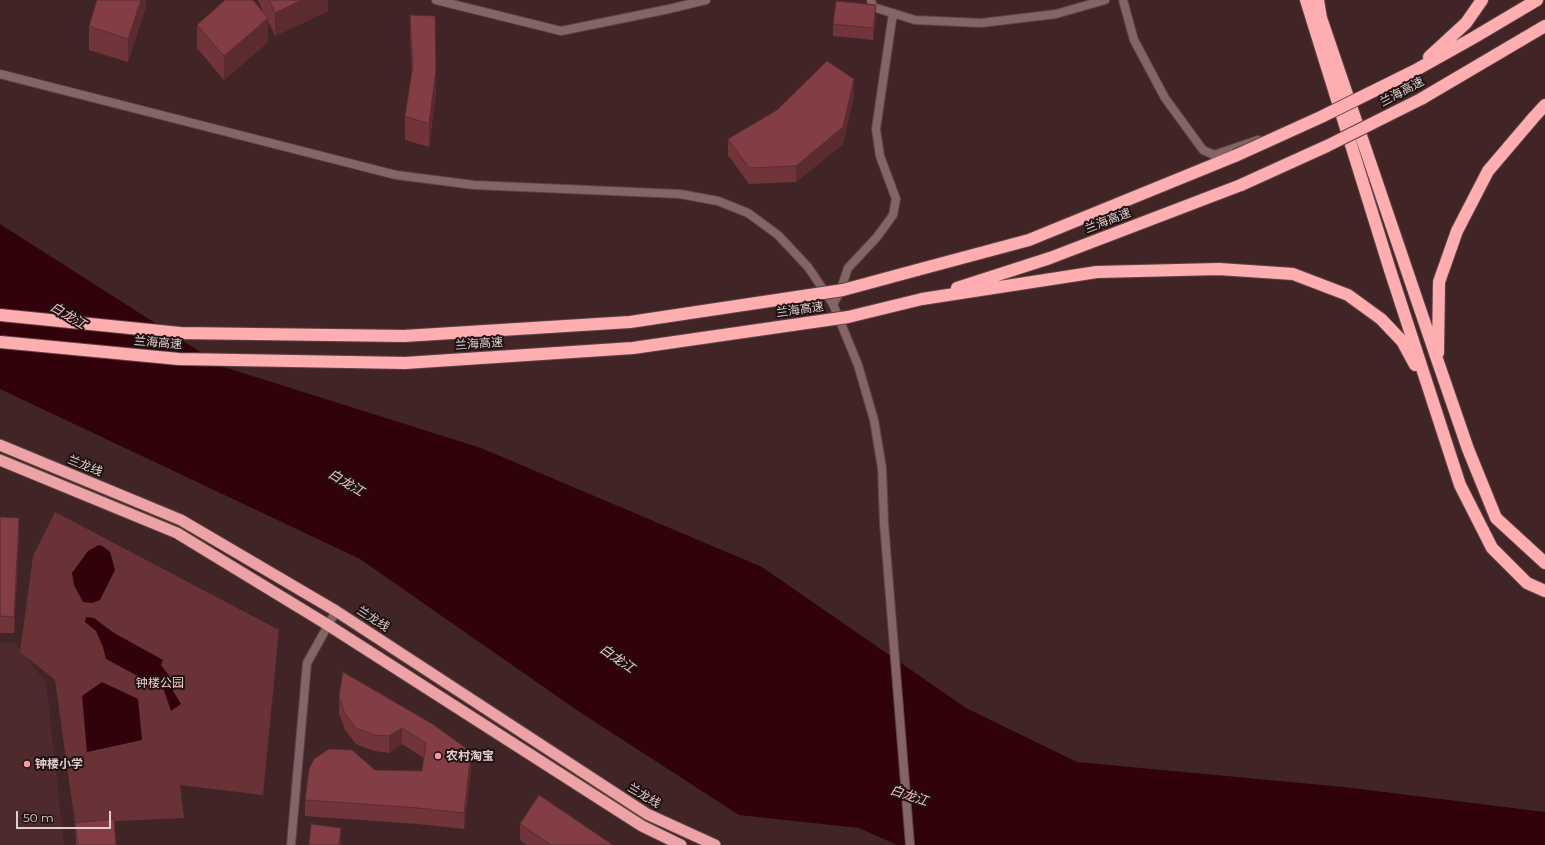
<!DOCTYPE html>
<meta charset="utf-8">
<style>
body{margin:0}
#map{position:relative;width:1545px;height:845px;overflow:hidden;background:#412526;font-family:Montserrat,sans-serif}
canvas{display:block}
.scale{position:absolute;left:16px;top:811px;width:95px;height:18px;box-sizing:border-box;border:2px solid #e1cdce;border-top:0;padding-left:5px;font-size:12px;line-height:14px;white-space:nowrap;color:#e1cdce;-webkit-text-stroke:3px #1f1213;paint-order:stroke}
</style>
<div id="map">
<canvas width="1545" height="845"></canvas>
<div class="scale">50 m</div>
</div>
<script>
const context = document.querySelector('canvas').getContext('2d');
context.lineJoin = 'round';
function paint(path, color) { context.fillStyle = color; context.fill(path, 'evenodd'); }
const toPath = rows => new Path2D(rows.map(r => 'M' + r).join(''));
function stroke(path, color, width, dash) { context.strokeStyle = color; context.lineWidth = width; context.lineCap = dash ? 'butt' : 'round'; context.setLineDash(dash || []); context.stroke(path); }
function drawText(font, color, halo, rows, align = 'center') {
  context.font = font + ' Montserrat,"Noto Sans SC",sans-serif'; context.lineWidth = 4; context.setLineDash([]); context.textBaseline = 'middle'; context.strokeStyle = halo; context.fillStyle = color; for (const [text, x, y, turn = 0] of rows) {
    context.save(); context.translate(x, y); context.rotate((+turn || 0) * Math.PI / 180); context.textAlign = isNaN(turn) ? turn : align; if (halo) context.strokeText(text, 0, 0); context.fillText(text, 0, 0); context.restore();
  }
}
paint(toPath([
 [0,643,15,643,46,683,64,845,0,845]
]), '#4e2a2d');
paint(toPath([
 [55,512,279,630,263,795,180,785,184,818,75,823,55,680,20,652,33,556]
]), '#683236');
paint(toPath([
 [0,224,224,367,481,448,762,567,966,708,1077,762,1344,787,1545,812,1545,845,897,845,859,828,739,815,578,711,360,559,0,389],
 [99,545,104,547,110,552,115,570,100,600,92,603,83,602,74,585,72,573,88,551],
 [86,617,94,618,114,633,163,660,161,665,173,681,173,691,181,704,171,711,164,690,106,659,103,647,96,631,85,622],
 [102,682,138,699,142,740,87,752,82,696]
]), '#32020a');
const minor = toPath([
 [436,0,561,31,669,9,706,0],
 [871,0,873,7,915,20,981,23,1056,14,1105,0],
 [1123,0,1134,40,1165,98,1203,150,1214,155,1258,140],
 [833,304,840,292,848,268,877,237,893,215,896,199,880,156,876,129,893,13]
]);
const tertiary = toPath([
 [0,74,396,175,474,185,680,194,718,201,748,213,778,235,808,267,833,304,858,365,874,420,882,468,884,523,910,845],
 [291,845,307,663,336,611]
]);
const trunk = toPath([
 [0,445,181,520,336,611,647,814,715,845],
 [0,460,177,533,328,625,642,826,681,845]
]);
const motorway = toPath([
 [1306,0,1390,270,1460,485,1492,548,1527,583,1545,591],
 [1318,0,1321,18,1438,362,1468,449,1496,518,1545,563],
 [1429,57,1466,23,1482,0],
 [1414,71,1473,38,1537,0],
 [1421,99,1545,26],
 [917,270,1029,240,1235,156],
 [957,288,1050,258,1241,185],
 [922,299,1097,272,1219,269,1293,274,1348,295,1381,319,1402,341,1415,365],
 [1438,353,1439,282,1457,231,1488,171,1534,117,1545,105]
]);
stroke(minor, '#5e4344', 10);
stroke(tertiary, '#5e4344', 10);
stroke(trunk, '#5e4344', 13);
stroke(motorway, '#5e4344', 14);
stroke(minor, '#856465', 8);
stroke(tertiary, '#856465', 8);
stroke(trunk, '#eda2a6', 11);
stroke(motorway, '#feadb1', 12);
const motorwayBridge = toPath([
 [1235,156,1321,117,1414,71],
 [1241,185,1327,146,1421,99],
 [0,315,180,333,404,336,630,322,843,290,917,270],
 [0,342,179,359,405,363,633,348,848,317,922,299]
]);
stroke(motorwayBridge, '#5e4344', 14, []);
stroke(motorwayBridge, '#feadb1', 12);
paint(toPath([
 [146,0,146,6,128,62,89,50,89,26],
 [258,0,328,0,328,11,275,36,268,21,268,42,224,80,197,48,197,25,264,14],
 [410,15,436,92,429,147,405,140,405,116,412,71,410,38],
 [876,17,873,40,833,36,833,24],
 [854,95,843,144,796,182,749,184,728,155,728,139],
 [0,517,19,534,14,633,0,633],
 [343,672,471,768,464,829,418,824,305,816,305,800,375,770,422,771,424,758,402,744,389,753,374,751,356,744,345,730,339,713,339,696],
 [75,823,116,845,76,845],
 [520,824,613,845,527,845,520,840]
]), '#71343a');
paint(toPath([
 [141,0,146,0,146,6,128,62,128,39],
 [302,0,328,0,328,11,275,36,275,13],
 [876,5,876,17,873,40,873,28],
 [268,18,268,42,224,80,224,56],
 [436,69,436,92,429,147,429,124],
 [854,79,854,95,843,144,796,182,796,166],
 [19,518,19,534,14,633,14,617],
 [402,728,402,744,389,753,389,736],
 [471,752,471,768,464,829,464,813],
 [341,828,341,845,339,845]
]), '#5c2b30');
const building = toPath([
 [97,0,141,0,128,39,89,26,97,0],
 [225,0,253,0,268,18,224,56,197,25,225,0],
 [269,0,302,0,275,13,269,0],
 [836,1,876,5,873,28,833,24,836,1],
 [410,15,435,16,436,69,429,124,405,116,413,65,410,15],
 [827,61,854,79,843,127,796,166,749,168,728,139,777,110,827,61],
 [0,517,19,518,14,617,0,616,0,517],
 [343,672,434,725,471,752,464,813,418,808,305,800,309,769,314,759,329,749,352,750,375,770,422,771,426,743,402,728,389,736,374,735,356,728,345,714,339,696,343,672],
 [539,795,613,845,551,845,520,824,539,795],
 [114,819,116,845,78,845,75,823,114,819],
 [311,824,341,828,339,845,309,845,311,824]
]);
paint(building, '#833d44');
stroke(building, '#5c2b30', 1);
for (const [x, y, r, color] of [
 [438,756,4,"#f49aa0"],
 [27,764,4,"#f49aa0"]
]) { const dot = new Path2D(); dot.arc(x, y, r, 0, 2 * Math.PI); context.fillStyle = color; context.fill(dot); stroke(dot, '#1f1213', 1.5); }
drawText('12px', '#e1cdce', '#1f1213', [
 ["兰海高速",1402,92,-28],
 ["兰海高速",1108,221,-21],
 ["兰海高速",800,310,-8],
 ["兰海高速",158,343,5],
 ["兰海高速",479,344,-4],
 ["兰龙线",85,466,22],
 ["兰龙线",373,619,33],
 ["兰龙线",644,796,31]
]);
drawText('12px', '#f7cbcc', '#1f1213', [
 ["钟楼公园",160,683]
]);
drawText('bold 12px', '#e1cdce', '#1f1213', [
 ["农村淘宝",446,756],
 ["钟楼小学",35,764]
], 'left');
drawText('italic 13px', '#f2c6c7', '#1f1213', [
 ["白龙江",68,316,31],
 ["白龙江",346,483,31],
 ["白龙江",617,659,35],
 ["白龙江",909,796,18]
]);
</script>
